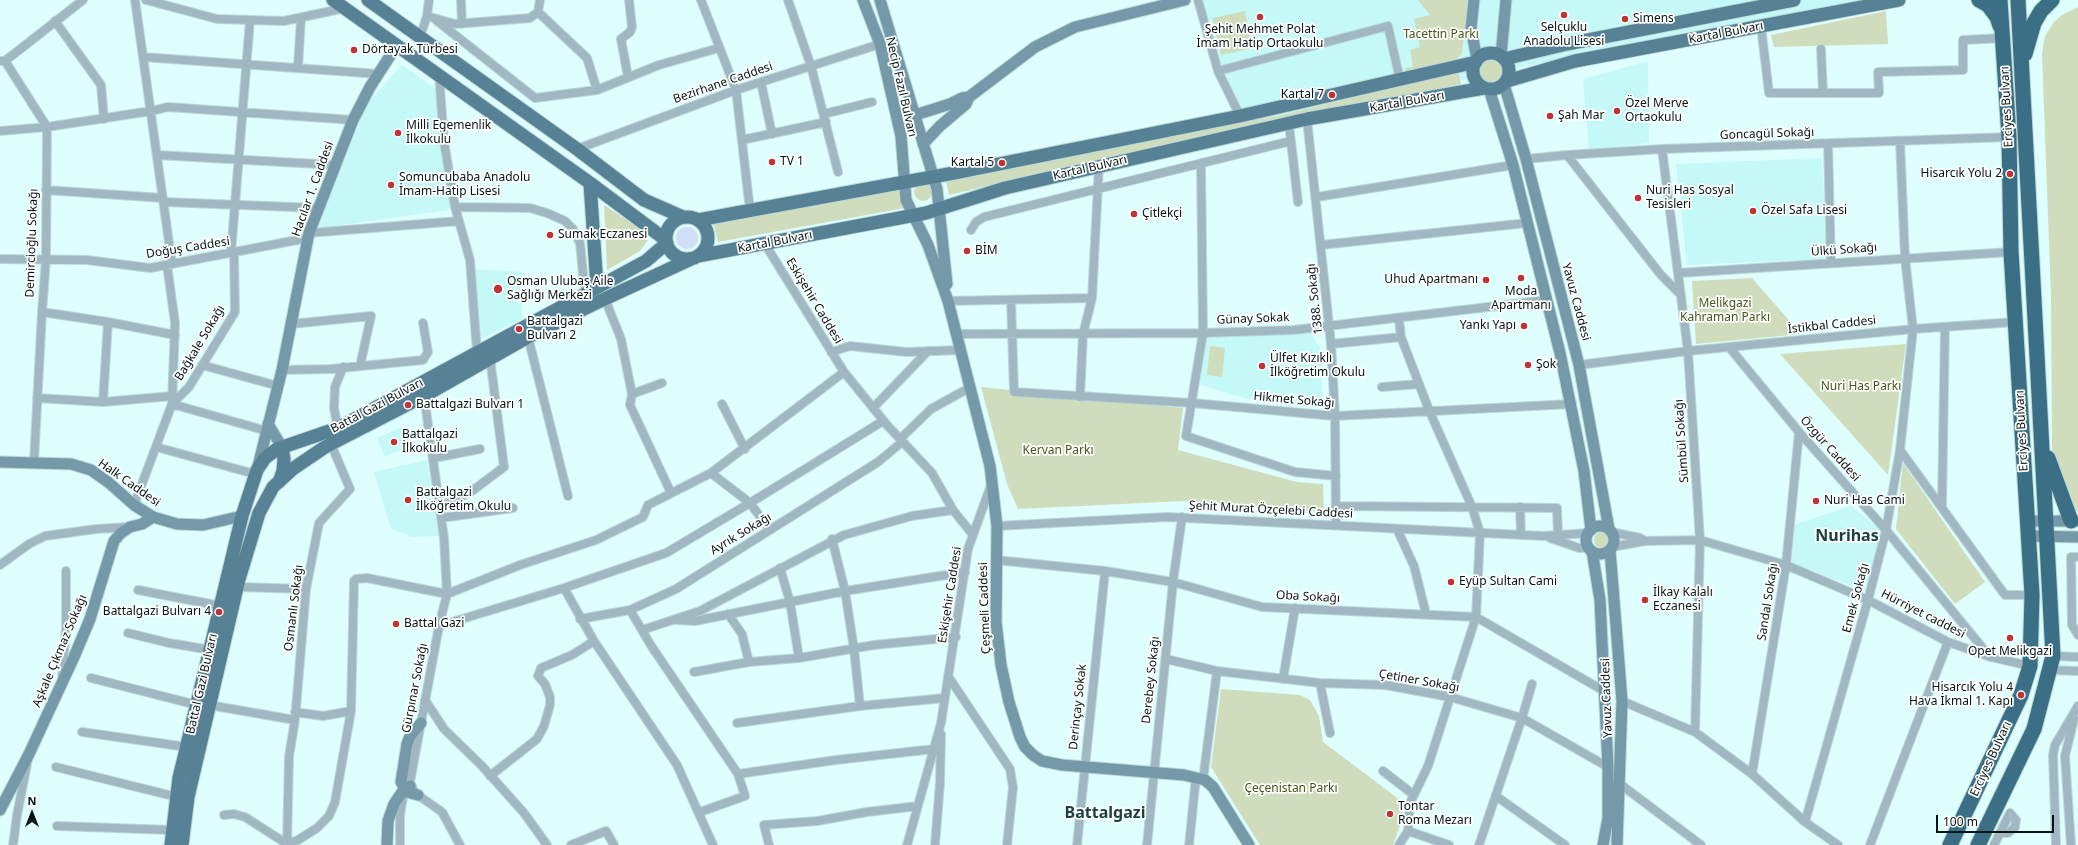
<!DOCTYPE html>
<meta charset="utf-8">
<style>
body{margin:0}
#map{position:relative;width:2078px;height:845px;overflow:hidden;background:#defffe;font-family:"Noto Sans",sans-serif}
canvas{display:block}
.north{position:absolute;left:12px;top:793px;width:40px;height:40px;-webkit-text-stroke:3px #fff;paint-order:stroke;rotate:0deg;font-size:11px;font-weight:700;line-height:16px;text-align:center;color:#051413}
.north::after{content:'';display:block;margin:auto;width:14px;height:18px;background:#051413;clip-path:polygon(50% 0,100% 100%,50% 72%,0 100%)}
.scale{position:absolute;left:1936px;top:815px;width:118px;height:18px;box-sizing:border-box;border:2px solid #051413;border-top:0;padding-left:5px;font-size:12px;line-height:14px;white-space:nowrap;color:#051413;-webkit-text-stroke:3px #fff;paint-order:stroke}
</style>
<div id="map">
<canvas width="2078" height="845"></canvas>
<div class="north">N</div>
<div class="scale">100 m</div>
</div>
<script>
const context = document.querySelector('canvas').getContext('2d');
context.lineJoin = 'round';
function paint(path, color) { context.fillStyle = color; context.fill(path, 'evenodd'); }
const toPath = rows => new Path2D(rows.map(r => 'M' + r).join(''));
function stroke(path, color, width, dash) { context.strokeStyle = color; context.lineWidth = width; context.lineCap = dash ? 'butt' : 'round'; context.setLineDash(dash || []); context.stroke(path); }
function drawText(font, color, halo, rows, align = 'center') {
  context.font = font + ' "Noto Sans",sans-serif'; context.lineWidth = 3.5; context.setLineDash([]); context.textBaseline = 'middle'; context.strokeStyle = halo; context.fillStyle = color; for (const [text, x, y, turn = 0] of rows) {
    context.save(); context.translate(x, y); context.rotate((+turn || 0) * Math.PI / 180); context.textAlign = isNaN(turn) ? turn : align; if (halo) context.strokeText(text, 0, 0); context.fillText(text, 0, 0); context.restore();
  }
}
paint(toPath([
 [1200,0,1858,0,1573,56,1241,129,1212,61],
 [1648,61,1649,143,1589,150,1583,79],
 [402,65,436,89,450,206,448,210,321,228,318,225,367,104],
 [1822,158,1828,259,1687,265,1676,164],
 [473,269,522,272,522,319,479,340],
 [1311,333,1320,348,1323,405,1244,398,1200,385,1206,338],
 [402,427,410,446,385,457,377,438],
 [427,460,439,536,412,537,391,529,374,472],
 [1851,506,1883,532,1864,591,1792,563,1793,525]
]), '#c5f9f8');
paint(toPath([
 [1418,0,1468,0,1462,54,1452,62,1407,76,1405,68,1413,67,1410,50,1420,47,1414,19,1430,15],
 [2078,7,2078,511,2071,511,2052,449,2051,297,2042,54,2045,36,2054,22,2062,15],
 [1245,11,1253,48,1221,55,1212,18],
 [1886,11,1888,44,1774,47,1771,35],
 '1478 71a13 13 0 1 1 26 0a13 13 0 1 1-26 0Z',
 [1458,72,1461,84,1380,104,1279,120,1151,148,949,195,945,177,1278,116],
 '914 192a9 9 0 1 1 18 0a9 9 0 1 1-18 0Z',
 [899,187,905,208,718,242,713,222],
 [604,205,642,230,648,240,640,251,607,270],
 [1752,278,1801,334,1696,344,1692,281],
 [1906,344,1888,475,1780,354],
 [1210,346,1225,348,1222,377,1207,375],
 [981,387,1183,408,1178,450,1297,482,1323,484,1324,512,1184,501,1018,509,1007,484],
 [1903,463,1985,582,1955,604,1896,529],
 '1594 540a8 8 0 1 1 16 0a8 8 0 1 1-16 0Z',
 [1221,689,1300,695,1310,700,1319,716,1323,742,1404,803,1401,823,1393,845,1260,845,1211,767]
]), '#cfddbc');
paint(toPath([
 '676 238a11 11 0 1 1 22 0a11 11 0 1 1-22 0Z'
]), '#d0def8');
const street = toPath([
 [135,0,172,264],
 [146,0,217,19,284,21,345,8],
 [461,0,462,24],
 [701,0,736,90,750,210],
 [788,0,811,66,838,172],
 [1198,0,1218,71,1240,116],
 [538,12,587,58,597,90],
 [427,16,455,24,530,18,538,12,540,0],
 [436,20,535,98,597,90,659,65,719,48],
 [55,21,101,85,104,119],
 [1761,26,1769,93,1879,93,1878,72,1963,70,1963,40,2004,38],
 [420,37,427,16,429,0],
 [1821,49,1823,93],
 [143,57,379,74],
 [1,61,5,61,83,0],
 [5,61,47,127,46,259,42,312,34,462],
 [298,68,301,18],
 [1218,71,1388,26,1400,80],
 [439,74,444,142,455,207,470,260,477,352],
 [628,77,621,39,630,32,632,27,629,0],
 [761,82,772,134],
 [824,114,872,102],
 [1307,119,1331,344,1335,416,1336,525],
 [1289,124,1298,202],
 [0,131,47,127,151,111,168,107,353,120],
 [742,140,826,122],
 [1828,144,1831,263],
 [577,149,736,90,880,44],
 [1662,149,1688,351,1700,540,1695,732],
 [157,155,335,165],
 [1567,155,1661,275,1681,295],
 [1526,159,1567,155,1662,149,2009,137],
 [1201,164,1203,333,1186,436,1295,472,1336,476],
 [46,190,163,198],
 [1317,197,1513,165],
 [164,202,318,208],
 [455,207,530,208,547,213,565,221,573,229,580,243,584,284,597,281],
 [971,230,976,222,984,217,1291,141],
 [309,233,459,221],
 [765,244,844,372,887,425,932,473,953,510,973,535],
 [1321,245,1527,223],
 [231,253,250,20],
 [0,259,87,260,150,268,308,238],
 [167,265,175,323,172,404],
 [1678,273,2011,252],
 [605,299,621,339,632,394,630,405,671,493],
 [1011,300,1014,392,1192,403,1335,416,1572,404],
 [948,301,1092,298],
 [42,312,108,322,175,335],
 [1399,319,1401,337,1429,410,1472,507,1480,533,1476,617,1428,766,1410,803,1408,831,1399,845],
 [291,324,371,316,360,366],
 [957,334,1203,333,1294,330,1547,300],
 [528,337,568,496],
 [1331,344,1401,337],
 [1729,347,1799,432,1886,530,1990,657],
 [831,352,850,346,906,352,961,350],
 [202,365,278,386],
 [1579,365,1688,351,1913,329,2016,322],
 [282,370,331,369,423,360,428,352,423,323],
 [1382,387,1419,384],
 [632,394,662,383],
 [424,396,444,538,447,594,439,626,410,782,415,793,442,812,460,845],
 [1080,397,1083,334,1092,298,1099,166],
 [37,398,103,402,172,396],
 [103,402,108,322],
 [172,404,267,431],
 [722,404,745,449],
 [873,408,928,351],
 [338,428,334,408,335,387,343,367],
 [900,439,931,409,971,387],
 [156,447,255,474],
 [1900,450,2005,595,2032,595],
 [434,458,480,449],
 [711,473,750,503,770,530],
 [134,505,172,404,189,387,235,312,234,252],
 [1942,505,1945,327],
 [1336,506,1557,508,1558,535],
 [440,507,472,491,504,467,490,358],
 [1520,507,1521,535],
 [441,518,513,508],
 [997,526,1167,517,1543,536,1589,533],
 [1397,529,1414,566,1426,614],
 [1611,532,1640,538,1645,541],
 [1550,538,1579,548,1590,548],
 [1612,547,1645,541,1700,540,1786,565,1868,600,1948,642,1991,657,2030,666],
 [2078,557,2071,557,2072,625,2078,635],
 [996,560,1105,571,1173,582,1262,607,1476,617,1604,691],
 [0,565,29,544,45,536,96,529,130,527],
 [780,568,790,602,799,658],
 [237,587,306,589],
 [564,588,594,641,677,765,713,845],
 [138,590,221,606],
 [630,610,652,647,738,774,745,796,700,812],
 [728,614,742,634,749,662],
 [580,619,630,610,676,589,878,462,902,442],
 [677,620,695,621,845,591,965,572],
 [439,626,564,588,666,553,750,503,883,421],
 [642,630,700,611,844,535,912,516,953,510],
 [128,633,169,643,211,650],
 [2053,656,2078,657],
 [1166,659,1217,671,1320,683,1385,685,1450,697,1522,718,1608,767],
 [2049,670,2078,671],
 [694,672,749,662,799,658,874,645,956,637],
 [948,676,1010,769,1013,787,1007,845],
 [62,678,66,628,66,571],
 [91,678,197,705],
 [1283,679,1295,608],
 [1320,683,1330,733],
 [425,700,444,729,482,766,524,813,547,845],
 [1622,701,1695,732,1752,774,1805,822,1838,845],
 [209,705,295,720],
 [860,706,945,698],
 [295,712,323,716,351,711],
 [737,723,860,706,854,649,845,591,832,539],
 [82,732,187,747],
 [56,767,177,797],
 [1383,771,1414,795],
 [738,774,836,760,934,749],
 [1752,774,1786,565,1799,432],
 [490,776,537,739,544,726,550,705,550,697,545,684,538,676,541,668,572,655,594,641],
 [1203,780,1217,671],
 [1620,784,1701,845],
 [1496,796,1565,845],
 [224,815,234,814,245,817,287,844],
 [1805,822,1868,600,1886,530,1900,450,1913,329,1905,258,1900,141],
 [57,826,171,830],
 [1408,831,1449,845],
 [287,844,289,757,295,720,306,589,319,523,350,489,331,444],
 [13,845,17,815,28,759],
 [285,845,298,840,317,828,329,816,335,802,351,711,354,581,356,579,367,578,447,594,520,565,596,540,643,517,648,505,711,473,844,372],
 [400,845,400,815,404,792],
 [571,845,606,831,614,845],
 [769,845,764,825,817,821,867,812,918,806],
 [907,845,941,723,968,549,991,485],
 [935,845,940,783,941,734],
 [1077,845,1105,571],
 [1147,845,1173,582,1182,517],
 [1189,845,1196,777],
 [1479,845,1522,718,1532,684],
 [1870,845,1948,642],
 [1994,845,2010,813,2016,820,2015,827,2008,833,2000,833],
 [2056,845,2053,755,2055,745,2078,706],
 [2071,845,2065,756,2074,719]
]);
const secondary = toPath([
 [863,0,880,44,901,136,906,200,928,245,948,301,990,466,997,526,996,622,1001,665,1009,702,1020,737,1025,747,1033,755,1042,761,1062,765,1184,775,1205,780,1213,787,1249,845],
 [880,0,937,189,947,284],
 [1474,0,1471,28,1477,60],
 [1501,56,1506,0],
 [1504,84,1526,159,1579,365,1609,529],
 [1489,89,1513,165,1560,353,1584,471,1591,530],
 [915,115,950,104,962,98,969,97,1035,47,1075,27,1185,0],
 [923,144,940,126,966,104,969,97],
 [268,424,282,447],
 [0,462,71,464,91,470,108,482,134,505,153,517,177,524,203,525,242,516],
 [258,466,282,370,309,233,353,120,370,87,397,45],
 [2027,521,2077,521],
 '1586 540a14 14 0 1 1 28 0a14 14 0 1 1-28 0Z',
 [2028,536,2078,537],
 [1610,550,1622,701,1617,845],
 [1592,551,1600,600,1608,767,1608,818,1603,845],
 [418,795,407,792,401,782,407,744,410,736,421,723],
 [0,810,29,754,74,657,90,619,114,541,121,533,130,527,142,524,153,517],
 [387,845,388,821,394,804,404,789,410,786]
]);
const primary = toPath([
 [333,0,590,183,666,240],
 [368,0,577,149,644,200,683,217],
 '1473 71a18 18 0 1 1 36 0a18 18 0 1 1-36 0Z',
 [1504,59,1567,44,1794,0],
 [1507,81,1575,61,1899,0],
 [590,183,597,287],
 '666 238a21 21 0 1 1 42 0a21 21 0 1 1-42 0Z',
 [698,220,954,173,1240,116,1476,62],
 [698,256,926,213,1005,188,1307,119,1484,88],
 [279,482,283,471,284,459,282,447],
 [171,845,179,778,242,516,257,470,265,458,277,449,338,428,646,261,667,243],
 [182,845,188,797,239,579,259,513,273,487,294,468,325,447,424,396,528,337,598,302,691,259]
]);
const highway = toPath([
 [1979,0,1988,5,1997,17,2000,26],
 [2025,54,2034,23,2041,11,2052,0],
 [2048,458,2071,521],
 [1950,845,2021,695,2030,666,2032,595,2011,252,2009,137,2000,0],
 [1978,845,2034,729,2053,656,2018,0]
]);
stroke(street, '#bbd9d8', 10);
stroke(secondary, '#bbd9d8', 13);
stroke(primary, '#bbd9d8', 15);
stroke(highway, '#bbd9d8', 17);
stroke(street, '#a1b8c3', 8);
stroke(secondary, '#7699a9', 11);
stroke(primary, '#578296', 13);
stroke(highway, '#3b6f85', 15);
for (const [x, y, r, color] of [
 [1564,15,4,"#c13235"],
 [1260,17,4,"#c13235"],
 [1625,19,4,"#c13235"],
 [354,50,4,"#c13235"],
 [1332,95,4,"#c13235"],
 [1617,111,4,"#c13235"],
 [1550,116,4,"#c13235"],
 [398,133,4,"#c13235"],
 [772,162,4,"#c13235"],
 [1002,163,4,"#c13235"],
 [2010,174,4,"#c13235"],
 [391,185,4,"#c13235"],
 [1638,198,4,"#c13235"],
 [1753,211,4,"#c13235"],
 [1134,214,4,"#c13235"],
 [550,235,4,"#c13235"],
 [967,251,4,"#c13235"],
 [1521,278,4,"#c13235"],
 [1486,280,4,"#c13235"],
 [498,289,5,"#c13235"],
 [1524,326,4,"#c13235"],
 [519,329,4,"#c13235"],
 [1528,365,4,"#c13235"],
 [1262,366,4,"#c13235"],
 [408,405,4,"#c13235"],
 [394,442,4,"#c13235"],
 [408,500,4,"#c13235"],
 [1816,501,4,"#c13235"],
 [1451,582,4,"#c13235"],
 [1645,600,4,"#c13235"],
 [219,612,4,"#c13235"],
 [396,624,4,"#c13235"],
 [2010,638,4,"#c13235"],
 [2021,695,4,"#c13235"],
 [1390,814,4,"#c13235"]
]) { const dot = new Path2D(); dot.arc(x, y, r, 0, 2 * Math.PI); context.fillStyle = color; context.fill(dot); stroke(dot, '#fff', 1.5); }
drawText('12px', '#051413', '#fff', [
 ["Simens",1633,19],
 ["Selçuklu",1564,28,"center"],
 ["Anadolu Lisesi",1564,42,"center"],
 ["Şehit Mehmet Polat",1260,30,"center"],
 ["İmam Hatip Ortaokulu",1260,44,"center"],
 ["Dörtayak Türbesi",362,50],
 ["Kartal 7",1324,95,"right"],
 ["Özel Merve",1625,104],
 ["Ortaokulu",1625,118],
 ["Şah Mar",1558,116],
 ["Milli Egemenlik",406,126],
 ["İlkokulu",406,140],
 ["TV 1",780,162],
 ["Kartal 5",994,163,"right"],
 ["Hisarcık Yolu 2",2002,174,"right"],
 ["Somuncubaba Anadolu",399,178],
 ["İmam-Hatip Lisesi",399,192],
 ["Nuri Has Sosyal",1646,191],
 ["Tesisleri",1646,205],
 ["Özel Safa Lisesi",1761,211],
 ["Çitlekçi",1142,214],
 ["Sumak Eczanesi",558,235],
 ["BİM",975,251],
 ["Uhud Apartmanı",1478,280,"right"],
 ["Osman Ulubaş Aile",507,282],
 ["Sağlığı Merkezi",507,296],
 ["Moda",1521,292,"center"],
 ["Apartmanı",1521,306,"center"],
 ["Battalgazi",527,322],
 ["Bulvarı 2",527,336],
 ["Yankı Yapı",1516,326,"right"],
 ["Ülfet Kızıklı",1270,359],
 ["İlköğretim Okulu",1270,373],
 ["Şok",1536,365],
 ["Battalgazi Bulvarı 1",416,405],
 ["Battalgazi",402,435],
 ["İlkokulu",402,449],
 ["Battalgazi",416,493],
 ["İlköğretim Okulu",416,507],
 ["Nuri Has Cami",1824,501],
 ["Eyüp Sultan Cami",1459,582],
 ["İlkay Kalalı",1653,593],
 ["Eczanesi",1653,607],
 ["Battalgazi Bulvarı 4",211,612,"right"],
 ["Battal Gazi",404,624],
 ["Opet Melikgazi",2010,652,"center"],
 ["Hisarcık Yolu 4",2013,688,"right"],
 ["Hava İkmal 1. Kapı",2013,702,"right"],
 ["Tontar",1398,807],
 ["Roma Mezarı",1398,821]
], 'left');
drawText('12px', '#051413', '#fff', [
 ["Kartal Bulvarı",1726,33,-11],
 ["Bezirhane Caddesi",723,83,-19],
 ["Necip Fazıl Bulvarı",901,87,77],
 ["Kartal Bulvarı",1407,102,-10],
 ["Erciyes Bulvarı",2007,107,-93],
 ["Goncagül Sokağı",1767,134,-2],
 ["Kartal Bulvarı",1090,168,-13],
 ["Hacılar 1. Caddesi",313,189,-70],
 ["Kartal Bulvarı",775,242,-11],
 ["Demircioğlu Sokağı",32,243,-88],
 ["Doğuş Caddesi",188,248,-9],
 ["Ülkü Sokağı",1844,250,-4],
 ["1388. Sokağı",1315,299,-96],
 ["Eskişehir Caddesi",814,301,59],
 ["Yavuz Caddesi",1576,302,75],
 ["Günay Sokak",1253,319,-2],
 ["İstikbal Caddesi",1832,325,-6],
 ["Bağkale Sokağı",200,343,-59],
 ["Hikmet Sokağı",1294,400,5],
 ["Battal Gazi Bulvarı",377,406,-28],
 ["Erciyes Bulvarı",2022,431,-93],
 ["Sümbül Sokağı",1682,441,-94],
 ["Özgür Caddesi",1830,449,48],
 ["Halk Caddesi",129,483,35],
 ["Şehit Murat Özçelebi Caddesi",1271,510,3],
 ["Ayrık Sokağı",741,534,-31],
 ["Eskişehir Caddesi",950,595,-81],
 ["Oba Sokağı",1308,597,3],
 ["Emek Sokağı",1856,598,-75],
 ["Sandal Sokağı",1768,602,-81],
 ["Osmanlı Sokağı",294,608,-83],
 ["Çeşmeli Caddesi",985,608,-92],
 ["Hürriyet caddesi",1923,614,27],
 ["Aşkale Çıkmaz Sokağı",60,651,-67],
 ["Derebey Sokağı",1151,680,-84],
 ["Çetiner Sokağı",1419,681,10],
 ["Battal Gazi Bulvarı",202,684,-77],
 ["Gürpınar Sokağı",415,688,-79],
 ["Yavuz Caddesi",1607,698,-92],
 ["Derinçay Sokak",1078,707,-84],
 ["Erciyes Bulvarı",1991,759,-65]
]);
drawText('12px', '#425916', '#fff', [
 ["Tacettin Parkı",1441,35],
 ["Melikgazi",1725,304],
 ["Kahraman Parkı",1725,318],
 ["Nuri Has Parkı",1861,387],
 ["Kervan Parkı",1058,451],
 ["Çeçenistan Parkı",1291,789]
]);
drawText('bold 16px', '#1c4141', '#fff', [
 ["Nurihas",1847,536],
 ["Battalgazi",1105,813]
]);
</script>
